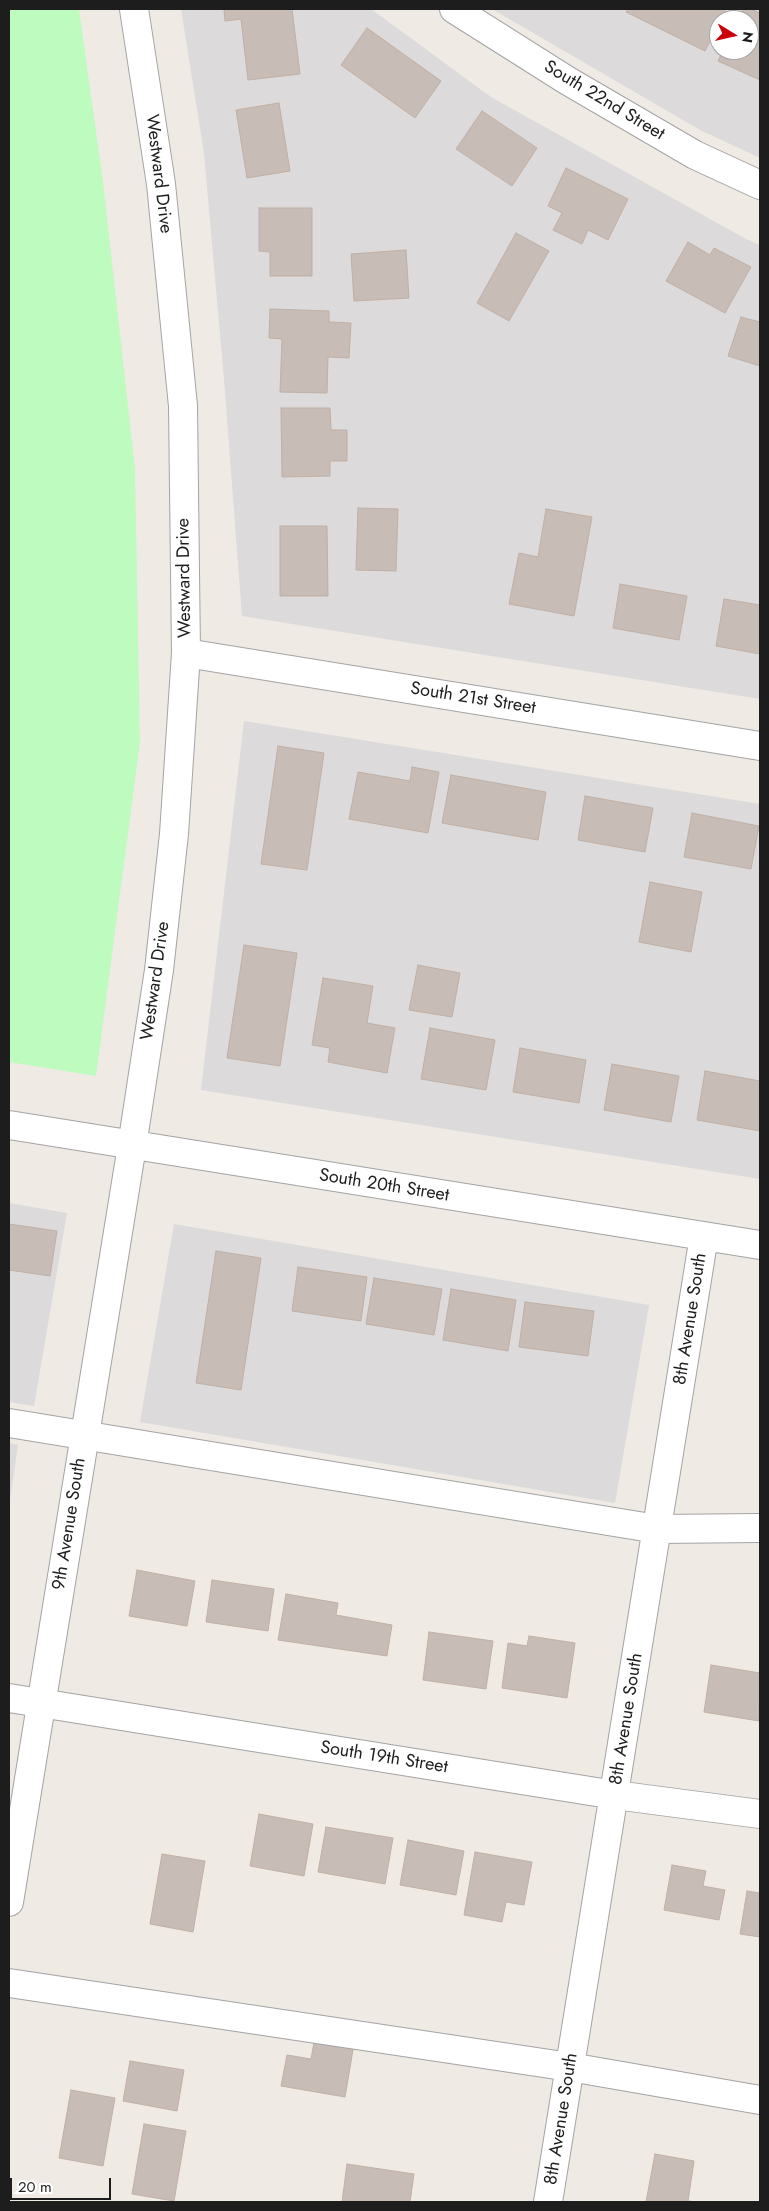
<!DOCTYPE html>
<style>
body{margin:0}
#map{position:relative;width:769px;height:2211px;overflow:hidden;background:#efeae3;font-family:Jost,sans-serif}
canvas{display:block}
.frame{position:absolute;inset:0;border:10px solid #1d1d1d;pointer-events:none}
.north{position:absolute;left:709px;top:10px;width:50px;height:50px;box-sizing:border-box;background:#fff;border:1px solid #a5a5a5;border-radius:50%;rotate:99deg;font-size:14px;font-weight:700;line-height:20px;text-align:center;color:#1d1d1d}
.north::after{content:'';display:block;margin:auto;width:18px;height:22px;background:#cb000b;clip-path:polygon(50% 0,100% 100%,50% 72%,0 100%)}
.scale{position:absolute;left:10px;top:2178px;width:101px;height:22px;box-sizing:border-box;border:2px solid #1d1d1d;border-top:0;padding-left:6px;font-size:15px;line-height:18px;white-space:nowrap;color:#1d1d1d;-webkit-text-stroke:4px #fff;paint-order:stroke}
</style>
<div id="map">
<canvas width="769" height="2211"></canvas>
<div class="frame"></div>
<div class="north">N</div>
<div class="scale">20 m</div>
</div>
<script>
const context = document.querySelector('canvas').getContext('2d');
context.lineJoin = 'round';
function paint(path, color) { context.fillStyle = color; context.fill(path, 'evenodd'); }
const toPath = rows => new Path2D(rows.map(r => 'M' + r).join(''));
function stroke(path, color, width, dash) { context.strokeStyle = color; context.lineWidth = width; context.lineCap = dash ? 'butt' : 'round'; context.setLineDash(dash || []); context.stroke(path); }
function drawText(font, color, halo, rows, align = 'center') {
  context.font = font + ' Jost,sans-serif'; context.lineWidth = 4; context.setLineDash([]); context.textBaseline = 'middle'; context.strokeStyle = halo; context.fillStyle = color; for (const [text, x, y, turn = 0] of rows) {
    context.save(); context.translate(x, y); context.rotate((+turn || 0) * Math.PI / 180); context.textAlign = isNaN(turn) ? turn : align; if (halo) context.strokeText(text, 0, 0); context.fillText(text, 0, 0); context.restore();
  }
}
paint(toPath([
 [181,9,371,9,491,97,746,239,760,245,760,699,242,616,224,379,204,153],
 [492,9,760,9,760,158,700,130],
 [719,20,749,20,749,50,719,50],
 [244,721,760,804,760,1179,201,1090],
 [9,1203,67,1213,34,1406,9,1402],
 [174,1224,649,1305,615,1503,140,1422],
 [9,1443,18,1445,9,1507]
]), '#dcdada');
paint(toPath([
 [9,9,79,9,103,182,135,469,140,742,96,1076,9,1062]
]), '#befbbf');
const building = toPath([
 [224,9,292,9,300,74,248,80,241,19,225,21,224,9],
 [628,9,726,9,705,51,626,12,628,9],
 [743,9,751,9,760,13,760,80,718,61,723,50,749,50,749,20,737,20,743,9],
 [367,28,441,81,415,118,341,65,367,28],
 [279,103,290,171,247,178,236,110,279,103],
 [482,111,537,148,512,186,456,149,482,111],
 [566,168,628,199,608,240,588,230,582,244,553,230,562,213,548,206,566,168],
 [259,208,312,208,312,276,270,276,270,252,259,251,259,208],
 [516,233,549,251,509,321,477,303,516,233],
 [688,242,710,255,714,248,751,267,725,313,666,281,688,242],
 [406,250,409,298,354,301,351,254,406,250],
 [270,309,329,311,329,322,351,323,349,358,328,357,327,393,280,392,282,339,269,338,270,309],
 [741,317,760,322,760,366,728,356,741,317],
 [281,408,330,408,331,430,347,430,347,461,330,461,330,476,282,477,281,408],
 [358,508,398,509,396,571,356,570,358,508],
 [546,509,592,517,574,616,509,604,519,553,538,557,546,509],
 [280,526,327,526,328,596,280,596,280,526],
 [620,584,687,596,679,640,613,628,620,584],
 [724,599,760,605,760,654,716,646,724,599],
 [278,746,324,753,307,870,261,864,278,746],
 [412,767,439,772,428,833,349,819,358,772,410,781,412,767],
 [451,775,546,792,538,840,442,823,451,775],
 [585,796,653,808,645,852,578,840,585,796],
 [692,813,759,826,751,869,684,857,692,813],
 [650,882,702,892,691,952,639,942,650,882],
 [244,945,297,953,280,1066,227,1058,244,945],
 [418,965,460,973,452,1017,409,1010,418,965],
 [323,978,373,986,367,1023,395,1028,387,1073,328,1062,330,1048,312,1045,323,978],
 [430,1028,495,1040,486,1090,421,1079,430,1028],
 [520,1048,586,1060,579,1103,513,1092,520,1048],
 [612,1064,679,1076,671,1122,604,1110,612,1064],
 [705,1071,760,1081,760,1131,697,1120,705,1071],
 [9,1224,57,1231,50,1276,9,1270,9,1224],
 [216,1251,261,1258,241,1390,196,1383,216,1251],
 [298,1267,367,1277,361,1321,292,1311,298,1267],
 [374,1278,442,1289,434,1335,366,1324,374,1278],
 [451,1289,516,1300,508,1351,443,1340,451,1289],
 [525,1302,594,1311,588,1356,519,1347,525,1302],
 [137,1570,195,1581,187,1626,129,1616,137,1570],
 [212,1580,274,1589,268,1631,206,1622,212,1580],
 [286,1594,338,1603,336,1615,392,1625,387,1656,278,1640,286,1594],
 [429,1632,493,1641,486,1689,423,1680,429,1632],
 [529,1636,575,1643,567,1698,502,1688,508,1643,527,1646,529,1636],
 [711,1665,760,1673,759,1721,704,1712,711,1665],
 [259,1814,313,1824,304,1876,250,1866,259,1814],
 [326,1827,393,1838,385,1884,318,1872,326,1827],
 [408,1840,464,1851,456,1895,400,1885,408,1840],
 [475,1852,532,1862,524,1905,506,1902,502,1922,464,1915,475,1852],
 [162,1854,205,1861,193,1932,150,1924,162,1854],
 [672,1865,706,1871,703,1886,725,1890,719,1920,664,1910,672,1865],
 [747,1891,760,1893,760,1937,740,1934,747,1891],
 [315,2037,354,2044,345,2097,281,2086,287,2055,311,2059,315,2037],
 [130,2061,184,2070,177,2111,123,2101,130,2061],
 [71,2090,115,2098,103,2166,59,2158,71,2090],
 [144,2124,186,2131,174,2201,132,2194,144,2124],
 [655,2154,694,2161,688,2201,697,2202,646,2202,655,2154],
 [347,2164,414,2174,410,2202,342,2202,347,2164]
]);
paint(building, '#c7bcb6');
stroke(building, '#c1b0a5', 1);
const minor = toPath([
 [454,9,568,81,695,155,760,185],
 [186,653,760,746],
 [9,1125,760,1245],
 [9,1423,657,1529,760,1528],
 [9,1698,615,1795,760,1814],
 [9,1902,132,1146,159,970,174,834,186,653,183,406,161,184,134,9],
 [9,1983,570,2067,760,2100],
 [548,2202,704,1236]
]);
stroke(minor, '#a4a4a4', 30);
stroke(minor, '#fff', 28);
drawText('18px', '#1d1d1d', '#fff', [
 ["South 22nd Street",604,101,31],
 ["Westward Drive",158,174,83],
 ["Westward Drive",185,578,-91],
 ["South 21st Street",473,699,9],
 ["Westward Drive",156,981,-82],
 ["South 20th Street",384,1186,9],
 ["8th Avenue South",691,1319,-81],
 ["9th Avenue South",70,1524,-81],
 ["8th Avenue South",627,1719,-81],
 ["South 19th Street",384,1758,9],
 ["8th Avenue South",562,2119,-81]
]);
</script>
